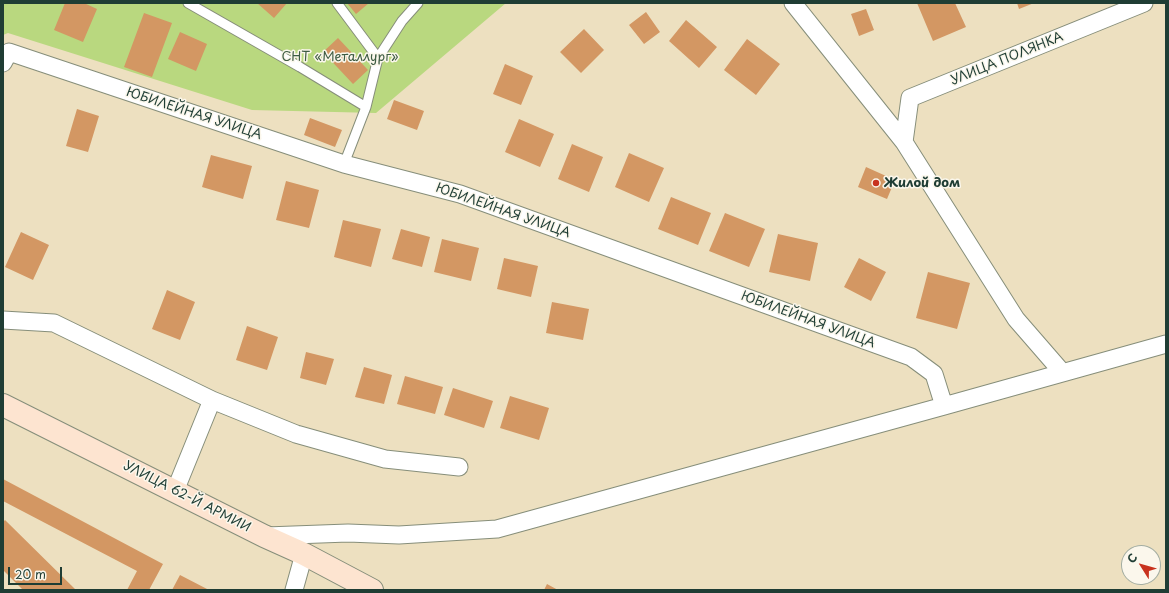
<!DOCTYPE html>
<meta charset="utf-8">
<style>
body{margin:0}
#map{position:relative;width:1169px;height:593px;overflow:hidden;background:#ede0c0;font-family:"Playpen Sans",sans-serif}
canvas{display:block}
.frame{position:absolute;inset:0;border:4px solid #1f3d34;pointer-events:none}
.north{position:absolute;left:1121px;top:545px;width:40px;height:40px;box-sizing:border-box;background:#fbf7ec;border:1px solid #a3ada2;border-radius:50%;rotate:307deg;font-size:11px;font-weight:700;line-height:16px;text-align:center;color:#1f3d34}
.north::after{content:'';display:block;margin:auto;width:14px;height:18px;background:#c8321e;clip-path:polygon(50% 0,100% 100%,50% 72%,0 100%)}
.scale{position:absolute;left:8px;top:567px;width:54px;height:18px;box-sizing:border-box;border:2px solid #1f3d34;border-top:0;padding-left:5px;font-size:12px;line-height:14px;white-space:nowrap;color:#1f3d34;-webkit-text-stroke:3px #fbf7ec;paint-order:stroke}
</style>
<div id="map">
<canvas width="1169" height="593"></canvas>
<div class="frame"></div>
<div class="north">С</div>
<div class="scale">20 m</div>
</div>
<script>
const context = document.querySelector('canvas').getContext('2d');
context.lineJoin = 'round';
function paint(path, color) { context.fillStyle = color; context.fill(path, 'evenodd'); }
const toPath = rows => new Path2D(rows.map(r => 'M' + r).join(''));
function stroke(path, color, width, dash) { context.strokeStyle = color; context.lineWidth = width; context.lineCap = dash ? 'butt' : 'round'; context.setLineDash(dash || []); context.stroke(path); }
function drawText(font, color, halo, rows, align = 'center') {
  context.font = font + ' "Playpen Sans",sans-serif'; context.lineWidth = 3; context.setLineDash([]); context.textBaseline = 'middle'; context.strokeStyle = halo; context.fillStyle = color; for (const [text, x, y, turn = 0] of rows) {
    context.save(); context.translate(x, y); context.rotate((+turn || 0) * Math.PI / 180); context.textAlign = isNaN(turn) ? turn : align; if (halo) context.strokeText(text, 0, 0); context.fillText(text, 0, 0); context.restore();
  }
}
paint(toPath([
 [3,3,506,3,376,113,252,110,8,33,3,35]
]), '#b9d87f');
paint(toPath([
 [65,3,84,3,97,9,83,42,54,30],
 [257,3,287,3,274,18],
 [347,3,369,3,356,14],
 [917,3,955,3,966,27,933,41],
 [1017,3,1034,3,1019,9],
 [866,9,874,30,859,36,851,14],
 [646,12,660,32,644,44,629,25],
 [144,13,172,23,152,77,124,67],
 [686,20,717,47,699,68,669,41],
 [584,29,604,50,581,73,560,52],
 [180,32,207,44,196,71,168,59],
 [338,38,368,70,353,84,323,52],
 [747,39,780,64,756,95,724,70],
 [505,64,533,76,521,105,493,94],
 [394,100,424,111,417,130,387,119],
 [77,109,99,116,88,152,66,146],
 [310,118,342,130,335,147,304,135],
 [519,119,554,134,540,167,505,152],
 [572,144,603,157,589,192,558,179],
 [629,153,664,168,649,202,615,187],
 [211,155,252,166,243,199,202,187],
 [866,167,895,180,887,199,858,187],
 [286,181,319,190,309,228,276,220],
 [671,197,711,213,698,245,658,229],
 [725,213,765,229,749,267,709,251],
 [343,220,381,229,371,267,334,257],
 [401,229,430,237,422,267,392,259],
 [21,232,49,245,33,280,5,267],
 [778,234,818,243,810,281,769,272],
 [442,239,479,248,471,281,434,272],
 [504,258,538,266,531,297,497,289],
 [859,258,886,272,871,301,844,287],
 [928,272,970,283,957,329,916,318],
 [167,290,195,302,180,340,152,329],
 [552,302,589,309,583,340,546,333],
 [247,326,278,337,267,370,236,360],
 [306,352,334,359,326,385,300,378],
 [364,367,392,375,384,404,355,397],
 [405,376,443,387,435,414,397,404],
 [453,388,493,401,484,428,444,415],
 [510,396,549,408,539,440,500,428],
 [3,479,163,564,149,590,127,590,137,571,3,501],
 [5,520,76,590,23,590,3,570,3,522],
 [180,575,209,590,172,590],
 [547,584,558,590,544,590]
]), '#d39763');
const lane = toPath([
 [188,3,300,67,366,107],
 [337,3,378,58],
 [344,164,366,107,378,58,402,21,418,3]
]);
const street = toPath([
 [793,3,904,142,1016,319,1062,372],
 [3,63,9,52,344,164,460,194,911,357,934,374,944,406],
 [904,142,910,98,1144,3],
 [3,320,54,323,212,400,175,491],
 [212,400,296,434,385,459,459,467],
 [266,536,348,533,399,535,497,529,944,406,1166,344],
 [294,590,304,554]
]);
const secondary = toPath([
 [3,405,264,536,304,554,372,590]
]);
stroke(lane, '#868e7a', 11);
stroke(street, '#868e7a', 19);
stroke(secondary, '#868e7a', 24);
stroke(lane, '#fff', 9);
stroke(street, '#fff', 17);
stroke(secondary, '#fde4d0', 22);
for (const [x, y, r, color] of [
 [876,183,4,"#c8321e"]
]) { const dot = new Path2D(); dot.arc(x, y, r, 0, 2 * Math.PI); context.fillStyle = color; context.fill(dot); stroke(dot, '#fbf7ec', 1.5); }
drawText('13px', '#3e5c43', '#fbf7ec', [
 ["СНТ «Металлург»",340,57]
]);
drawText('13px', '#1f3d34', '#fbf7ec', [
 ["УЛИЦА ПОЛЯНКА",1007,59,-22],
 ["ЮБИЛЕЙНАЯ УЛИЦА",194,114,18],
 ["ЮБИЛЕЙНАЯ УЛИЦА",503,211,19],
 ["ЮБИЛЕЙНАЯ УЛИЦА",808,320,20],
 ["УЛИЦА 62-Й АРМИИ",187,497,27]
]);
drawText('bold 13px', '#1f3d34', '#fbf7ec', [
 ["Жилой дом",884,183]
], 'left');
</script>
